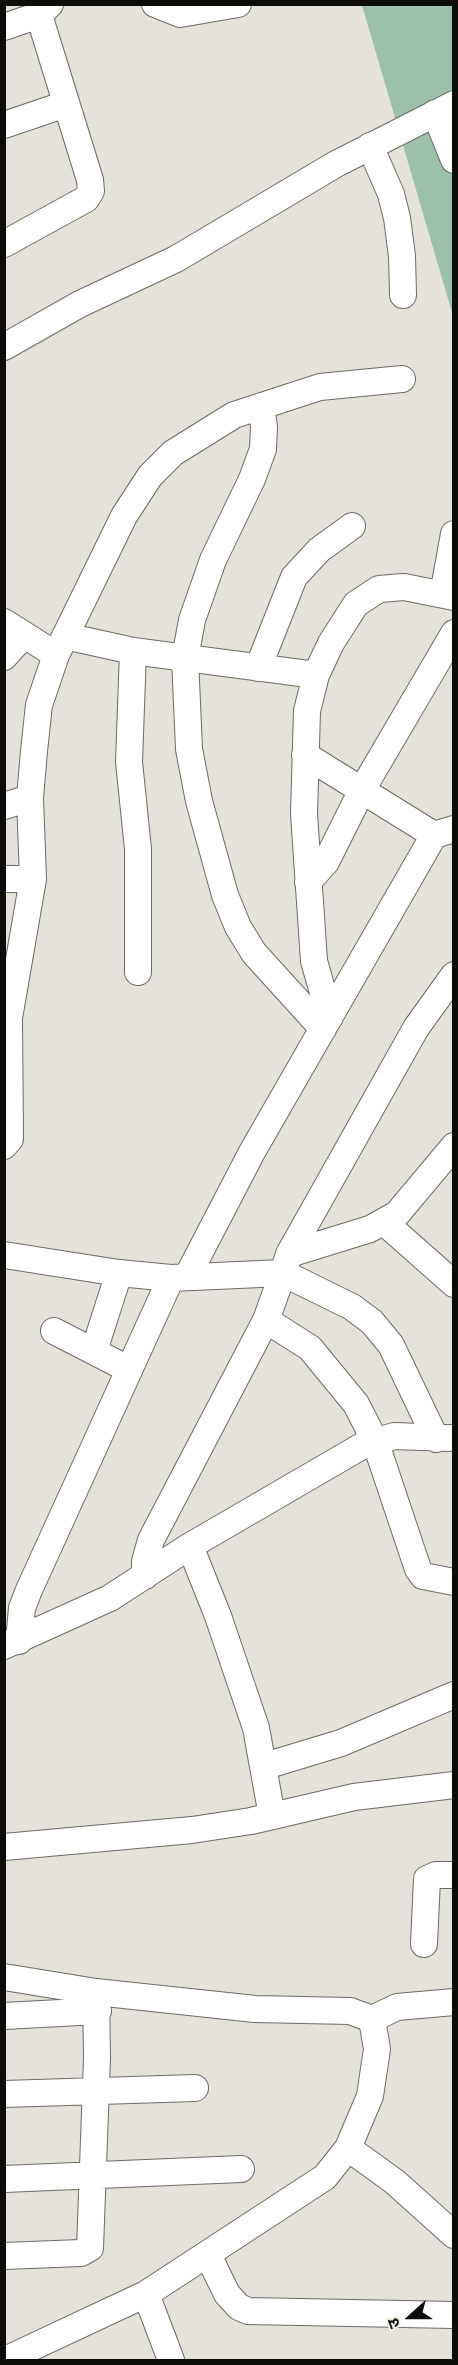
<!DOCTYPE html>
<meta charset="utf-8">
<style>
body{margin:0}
#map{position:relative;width:458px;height:2365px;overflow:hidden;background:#e4e2db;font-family:"Golos Text","Noto Sans Devanagari",sans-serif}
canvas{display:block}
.frame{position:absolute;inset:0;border:6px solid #0c0c09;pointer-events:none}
.north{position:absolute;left:380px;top:2287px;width:60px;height:60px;-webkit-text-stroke:4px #f1efe8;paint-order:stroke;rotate:249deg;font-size:16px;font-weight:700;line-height:24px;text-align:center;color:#0c0c09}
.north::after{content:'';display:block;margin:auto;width:21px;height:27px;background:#0c0c09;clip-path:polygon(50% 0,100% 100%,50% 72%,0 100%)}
</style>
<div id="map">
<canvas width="458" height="2365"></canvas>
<div class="frame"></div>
<div class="north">उ</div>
</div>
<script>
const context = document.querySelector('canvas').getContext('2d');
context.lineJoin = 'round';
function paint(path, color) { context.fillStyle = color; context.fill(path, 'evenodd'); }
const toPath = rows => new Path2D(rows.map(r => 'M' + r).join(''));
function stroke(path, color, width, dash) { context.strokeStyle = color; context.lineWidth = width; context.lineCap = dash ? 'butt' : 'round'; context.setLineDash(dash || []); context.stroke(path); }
paint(toPath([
 [362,5,453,5,453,316]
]), '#9cc1ab');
const minor = toPath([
 [155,4,180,14,238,4],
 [4,27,39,15],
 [435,113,454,160],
 [4,125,66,104],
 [370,146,391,194,397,218,402,256,403,295],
 [4,244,86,199,91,191,90,180,39,15,50,4],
 [4,347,80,304,176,259,336,164,454,104],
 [261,406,264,427,263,449,252,479,213,560,192,620,185,658,189,749,199,801,225,895,238,927,254,953,323,1029],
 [443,594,454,534],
 [4,622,56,655,39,705,34,751,30,798,33,879,4,879],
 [65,636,133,651,316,675],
 [133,651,129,762,138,849,138,972],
 [56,655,124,516,150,476,173,453,234,415,320,387,402,379],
 [4,657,24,635],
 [258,668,294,577,319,550,352,526],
 [305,755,434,835],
 [4,806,30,798],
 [308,882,326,862,362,790,454,633],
 [330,1017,314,961,304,814,307,711,316,675,331,643,356,604,379,589,404,587,454,597],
 [4,1146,10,1139,9,1018,33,879],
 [385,1223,454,1284],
 [289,1254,416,1028,454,975],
 [4,1255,119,1273,171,1278,283,1273,289,1254,370,1229,397,1214,454,1146],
 [187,1277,252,1152,434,835,454,829],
 [266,1320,310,1348,356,1404,375,1441,418,1569,423,1576,454,1582],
 [54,1331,128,1369],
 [94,1351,119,1273],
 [190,1546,218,1616,256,1728,272,1816],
 [145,1576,145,1561,151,1540,266,1320,283,1273,352,1307,372,1322,391,1345,436,1439],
 [19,1641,22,1608,29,1590,171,1278],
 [4,1646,110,1598,190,1546,362,1446,394,1436,450,1438],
 [265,1766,341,1743,454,1695],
 [4,1847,192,1830,251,1821,354,1797,454,1785],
 [424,1944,427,1879,436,1875,454,1875],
 [4,1977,96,1992,255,2009,350,2011,372,2019,377,2049,370,2096,348,2148,325,2177,146,2294,5,2360],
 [4,2016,98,2011],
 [372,2019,397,2007,454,2002],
 [4,2094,195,2088],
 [348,2148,395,2182,454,2235],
 [4,2179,241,2169],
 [208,2255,227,2294,239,2307,248,2311,454,2315],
 [4,2256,81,2253,90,2248,97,2058,96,1992],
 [146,2294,171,2360]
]);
stroke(minor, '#6b6a64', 28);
stroke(minor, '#fff', 26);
</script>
